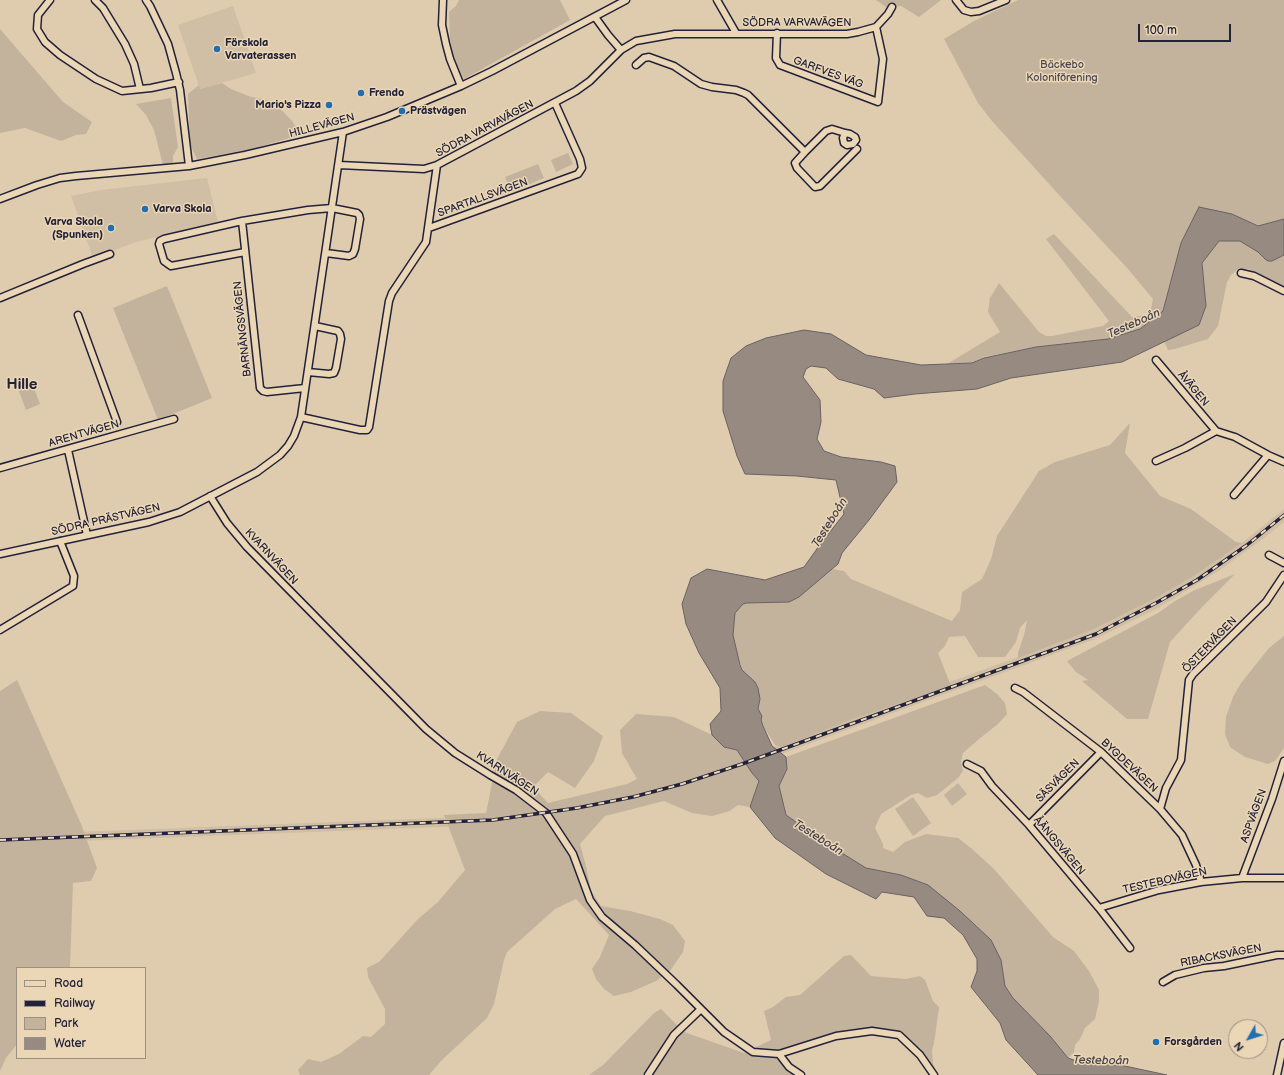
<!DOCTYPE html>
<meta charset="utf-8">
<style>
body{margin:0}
#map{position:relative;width:1284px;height:1075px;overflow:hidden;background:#dfccae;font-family:"Balsamiq Sans",sans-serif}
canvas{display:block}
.legend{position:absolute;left:16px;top:967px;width:130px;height:92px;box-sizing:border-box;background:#ebd7b5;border:1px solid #9b8f84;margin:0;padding:5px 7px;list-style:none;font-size:12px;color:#22223b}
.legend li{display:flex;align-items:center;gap:8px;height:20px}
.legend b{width:20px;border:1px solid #9b8f84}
.north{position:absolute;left:1228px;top:1019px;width:40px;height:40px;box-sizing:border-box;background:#ebd7b5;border:1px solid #9b8f84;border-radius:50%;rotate:231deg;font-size:11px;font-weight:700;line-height:16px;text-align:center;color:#22223b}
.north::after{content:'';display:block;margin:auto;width:14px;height:18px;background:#1f6fb2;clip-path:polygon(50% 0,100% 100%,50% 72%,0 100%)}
.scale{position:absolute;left:1138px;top:24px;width:93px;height:18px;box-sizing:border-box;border:2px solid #22223b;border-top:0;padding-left:5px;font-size:12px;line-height:14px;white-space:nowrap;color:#22223b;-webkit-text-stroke:3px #ebd7b5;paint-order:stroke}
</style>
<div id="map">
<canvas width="1284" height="1075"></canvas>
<ul class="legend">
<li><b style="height:5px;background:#ebd7b5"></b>Road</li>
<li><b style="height:5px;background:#22223b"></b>Railway</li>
<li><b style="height:11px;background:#c3b39d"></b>Park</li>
<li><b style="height:11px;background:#978b81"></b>Water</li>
</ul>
<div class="north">N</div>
<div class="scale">100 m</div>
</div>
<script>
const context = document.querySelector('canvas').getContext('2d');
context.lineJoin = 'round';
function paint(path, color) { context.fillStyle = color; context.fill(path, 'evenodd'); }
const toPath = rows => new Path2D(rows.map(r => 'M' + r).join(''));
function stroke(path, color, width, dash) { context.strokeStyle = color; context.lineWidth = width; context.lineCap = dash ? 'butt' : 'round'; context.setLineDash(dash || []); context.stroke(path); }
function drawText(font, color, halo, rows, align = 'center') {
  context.font = font + ' "Balsamiq Sans",sans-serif'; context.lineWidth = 3; context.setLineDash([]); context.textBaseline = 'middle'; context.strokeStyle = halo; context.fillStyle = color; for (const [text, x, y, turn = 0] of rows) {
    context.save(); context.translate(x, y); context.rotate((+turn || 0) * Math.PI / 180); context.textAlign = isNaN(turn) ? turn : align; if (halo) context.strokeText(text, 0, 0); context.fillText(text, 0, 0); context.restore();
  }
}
paint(toPath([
 [233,6,256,73,200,89,178,25],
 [207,178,218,222,136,242,93,258,71,196,101,190],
 [1284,509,1284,522,1260,541,1220,570,1158,608,1098,638,743,768,467,826,0,844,0,835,438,818,515,813,740,759,1094,629,1154,599,1194,576,1243,542]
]), '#d0bea5');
paint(toPath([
 [459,0,560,0,570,20,464,79,454,59,450,40,449,12,456,6],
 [876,0,941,0,919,17,901,6,886,7],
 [1018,0,1284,0,1284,219,1258,226,1232,214,1181,243,1163,311,1140,329,1108,339,1036,347,984,357,972,363,947,364,1000,332,988,312,990,298,999,283,1039,332,1046,336,1052,336,1103,326,1109,321,1046,239,1054,234,1132,317,1146,315,1151,309,1153,299,1128,269,1060,196,992,121,978,103,944,39,974,21],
 [0,29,63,102,92,122,86,134,76,135,61,141,25,128,0,133],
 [222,83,231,89,251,97,273,101,292,121,300,135,248,150,197,159,190,144,188,94,199,85,200,89],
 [171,98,178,147,173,156,173,164,163,165,154,130,146,115,136,104],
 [568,153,573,164,556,172,551,160],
 [538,164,544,178,511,192,505,177],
 [1219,241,1240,241,1259,252,1265,259,1278,257,1284,255,1284,286,1248,269,1237,270,1231,275,1227,282,1218,326,1208,339,1175,349,1168,350,1164,341,1199,325,1206,306,1202,263],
 [167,286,212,398,158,420,113,308],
 [32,383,40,404,26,410,18,389],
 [1130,423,1125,453,1160,496,1191,509,1236,542,1242,543,1194,576,1154,599,1094,629,1018,658,1018,653,1024,635,1027,620,1020,628,1016,642,1005,657,978,657,965,636,949,637,945,646,938,653,951,686,850,720,782,747,775,745,763,726,761,720,762,716,758,709,760,699,755,682,742,670,736,649,733,635,735,613,743,604,746,603,763,602,774,603,818,581,833,569,844,571,851,579,952,621,960,610,962,592,982,579,991,559,997,536,1039,471,1055,462,1110,445],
 [1235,574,1202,607,1170,642,1148,719,1127,719,1082,681,1088,680,1076,672,1067,661,1158,613,1175,601,1195,590],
 [1284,636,1284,748,1275,761,1268,764,1245,757,1230,747,1225,734,1226,717,1233,697,1241,683,1269,648],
 [17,680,81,824,97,868,91,881,73,883,70,968,17,968,17,1044,6,1058,0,1071,0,691],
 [985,685,997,694,1005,703,1007,714,998,724,979,739,963,753,961,762,963,771,958,778,937,795,927,798,918,793,911,795,881,814,875,828,883,844,883,848,893,852,905,842,926,834,958,838,971,848,994,869,1053,937,1074,951,1089,971,1099,990,1099,1001,1095,1019,1085,1028,1080,1039,1075,1045,1074,1052,1068,1058,1050,1036,1013,998,1005,986,1001,960,901,875,866,868,829,845,786,815,779,786,787,769,786,757],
 [540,711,571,713,603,736,594,761,575,788,548,772,533,787,548,803,627,784,637,779,622,753,620,730,636,714,674,717,712,735,724,747,737,750,752,773,759,781,750,807,738,805,730,811,712,816,692,813,664,801,605,816,580,844,586,866,591,891,601,906,630,911,660,919,673,925,685,941,683,952,670,971,656,981,631,992,614,996,604,989,596,979,592,969,600,957,609,935,576,899,555,909,507,952,504,960,494,1004,487,1018,441,1061,429,1075,300,1075,298,1070,308,1059,321,1062,339,1054,363,1036,371,1037,385,1024,385,1009,368,977,367,968,379,962,418,919,438,902,465,870,444,815,486,813,497,759,517,722],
 [958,783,967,794,952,806,944,795],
 [913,797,931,823,913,836,895,809],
 [851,955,871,976,906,979,920,976,925,980,933,1001,939,1007,934,1044,932,1050,933,1064,935,1070,906,1039,892,1030,870,1027,839,1035,781,1052,797,1075,589,1075,603,1065,654,1013,661,1009,684,1032,744,1053,771,1040,764,1011,773,1007,786,997,800,995,844,956]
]), '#c3b39d');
const water = toPath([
 [1199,207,1232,214,1258,226,1284,219,1284,255,1272,261,1268,261,1265,259,1258,252,1240,241,1219,241,1202,263,1206,306,1199,325,1122,362,1011,378,977,389,915,394,884,398,874,389,838,379,826,368,811,366,806,369,803,377,820,400,821,422,817,439,824,451,841,457,881,462,895,466,897,482,869,520,842,553,838,564,799,597,789,602,746,603,743,604,735,613,733,635,740,665,742,670,755,682,758,688,760,699,758,709,762,716,761,720,763,726,772,746,786,757,787,769,779,786,786,815,829,845,866,868,901,875,928,885,960,911,991,940,1001,960,1005,986,1013,998,1050,1036,1068,1058,1085,1064,1120,1065,1167,1075,1038,1075,1006,1040,1000,1023,971,987,977,971,977,959,963,935,944,918,927,916,914,897,882,892,876,899,826,874,775,838,750,807,759,781,752,773,737,750,724,747,712,735,710,724,721,711,720,688,699,653,686,624,682,604,691,578,707,569,765,580,804,567,819,546,844,514,836,480,797,476,745,474,737,456,723,411,723,381,731,358,746,346,766,338,804,330,831,334,866,355,921,365,972,363,984,358,1036,347,1108,339,1140,329,1163,311,1181,243,1199,207]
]);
paint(water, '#978b81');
stroke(water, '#686165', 1);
const minor = toPath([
 [50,0,38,15,37,29,45,42,60,55,96,79,122,91,151,88,179,82],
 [95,0,103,8,125,44,134,64,140,89],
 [146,0,150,6,168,44,176,73,180,90,189,166],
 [443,0,442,25,446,44,450,59,461,86],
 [717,0,736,33],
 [956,0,964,10,971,12,979,11,1006,0],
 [595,17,608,35,621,50],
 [777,33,776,58,780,65,878,102,883,59,876,27],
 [636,65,644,58,649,57,674,66,701,84,712,87,736,90,744,93,748,95,805,152],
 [845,133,843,138,844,143,847,145,853,144,856,140,855,137,850,134,845,133,832,129,826,131,805,152,795,163,797,168,815,187,820,186,857,149],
 [339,165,424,169,437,165,576,91,590,81,621,50,636,41,675,34,847,34,858,32,876,27,888,14,892,7],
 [0,199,37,185,60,178,76,176,189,166,245,155,343,132,387,117,461,86,492,71,626,0],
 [242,221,260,388,263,391,267,392,305,388],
 [429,228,578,174,582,168,580,159,555,103],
 [245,252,171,266,164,261,159,244,160,241,164,239,242,221,308,210,332,208,357,213,359,215,360,219,355,249,353,254,349,256,326,253],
 [1241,273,1254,276,1284,291],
 [0,298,83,264,110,254],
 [78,315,117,422],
 [1156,360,1216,431,1235,437,1268,455,1284,462],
 [308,372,329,374,334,373,336,368,341,339,340,334,338,331,315,326],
 [301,417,360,430,367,430,369,427,389,301,392,293,426,242,437,165],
 [68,450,87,535],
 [1156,461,1185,448,1216,431],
 [0,468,174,419],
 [1234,495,1268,455],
 [210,496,227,523,247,547,426,729,455,753,490,775,516,790,546,813,573,854,590,900,602,917,635,945,677,985,724,1032,753,1052,779,1054,836,1036,872,1031,899,1035,920,1055,934,1075],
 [0,554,149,522,180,512,257,472,280,455,288,446,294,436,301,417,343,132],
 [1269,555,1284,563],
 [0,630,73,586,74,576,60,541],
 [1015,688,1023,692,1101,752,1160,809,1182,835,1196,865,1201,882],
 [967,764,981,771,992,786,1029,825,1099,908,1130,948],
 [1160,809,1166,788,1181,760,1189,680,1193,674,1266,602,1284,575],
 [1029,825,1101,752],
 [1242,878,1272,799,1284,761],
 [1099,908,1159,890,1201,882,1242,878,1284,878],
 [1163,982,1175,975,1204,968,1224,966,1277,955,1284,955],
 [779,1054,789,1067,801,1075],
 [648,1075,674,1035,701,1009],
 [1277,1075,1284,1043]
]);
stroke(minor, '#22223b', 9);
stroke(minor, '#ebd7b5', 6);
const rail = toPath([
 [0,840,493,820,577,808,633,797,682,784,742,764,1096,634,1156,603,1197,580,1247,545,1284,515]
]);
stroke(rail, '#22223b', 3.5);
stroke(rail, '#ebd7b5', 2, [6]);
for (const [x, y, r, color] of [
 [217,49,4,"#1f6fb2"],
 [361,93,4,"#1f6fb2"],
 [329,105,4,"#1f6fb2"],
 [402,111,4,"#1f6fb2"],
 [145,209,4,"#1f6fb2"],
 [111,228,4,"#1f6fb2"],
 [1156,1042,4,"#1f6fb2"]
]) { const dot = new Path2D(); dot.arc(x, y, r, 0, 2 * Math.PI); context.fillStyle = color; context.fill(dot); stroke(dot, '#ebd7b5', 1.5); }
drawText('11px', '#22223b', '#ebd7b5', [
 ["SÖDRA VARVAVÄGEN",797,23],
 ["GARFVES VÄG",828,73,20],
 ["HILLEVÄGEN",322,126,-15],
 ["SÖDRA VARVAVÄGEN",485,129,-28],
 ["SPARTALLSVÄGEN",483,198,-20],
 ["BARNÄNGSVÄGEN",243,329,-96],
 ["ÅVÄGEN",1193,389,50],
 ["ARENTVÄGEN",84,434,-16],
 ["SÖDRA PRÄSTVÄGEN",106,520,-13],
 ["KVARNVÄGEN",271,557,47],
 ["ÖSTERVÄGEN",1210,645,-46],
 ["BYGDEVÄGEN",1129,766,43],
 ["KVARNVÄGEN",507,774,33],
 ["SÄSVÄGEN",1058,781,-45],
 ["ASPVÄGEN",1254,816,-70],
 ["ÅÄNGSVÄGEN",1059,846,50],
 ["TESTEBOVÄGEN",1165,881,-13],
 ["RIBACKSVÄGEN",1221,956,-11]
]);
drawText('bold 11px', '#22223b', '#ebd7b5', [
 ["Förskola",225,43],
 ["Varvaterassen",225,56],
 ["Frendo",369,93],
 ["Mario's Pizza",321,105,"right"],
 ["Prästvägen",410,111],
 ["Varva Skola",153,209],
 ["Varva Skola",103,222,"right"],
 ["(Spunken)",103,235,"right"],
 ["Forsgården",1164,1042]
], 'left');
drawText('11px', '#4a4654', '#ebd7b5', [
 ["Bäckebo",1062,65],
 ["Koloniförening",1062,78]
]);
drawText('italic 12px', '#454250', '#ebd7b5', [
 ["Testeboån",1134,324,-24],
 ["Testeboån",830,523,-58],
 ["Testeboån",818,838,32],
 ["Testeboån",1101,1061,1]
]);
drawText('bold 15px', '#22223b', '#ebd7b5', [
 ["Hille",22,385]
]);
</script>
